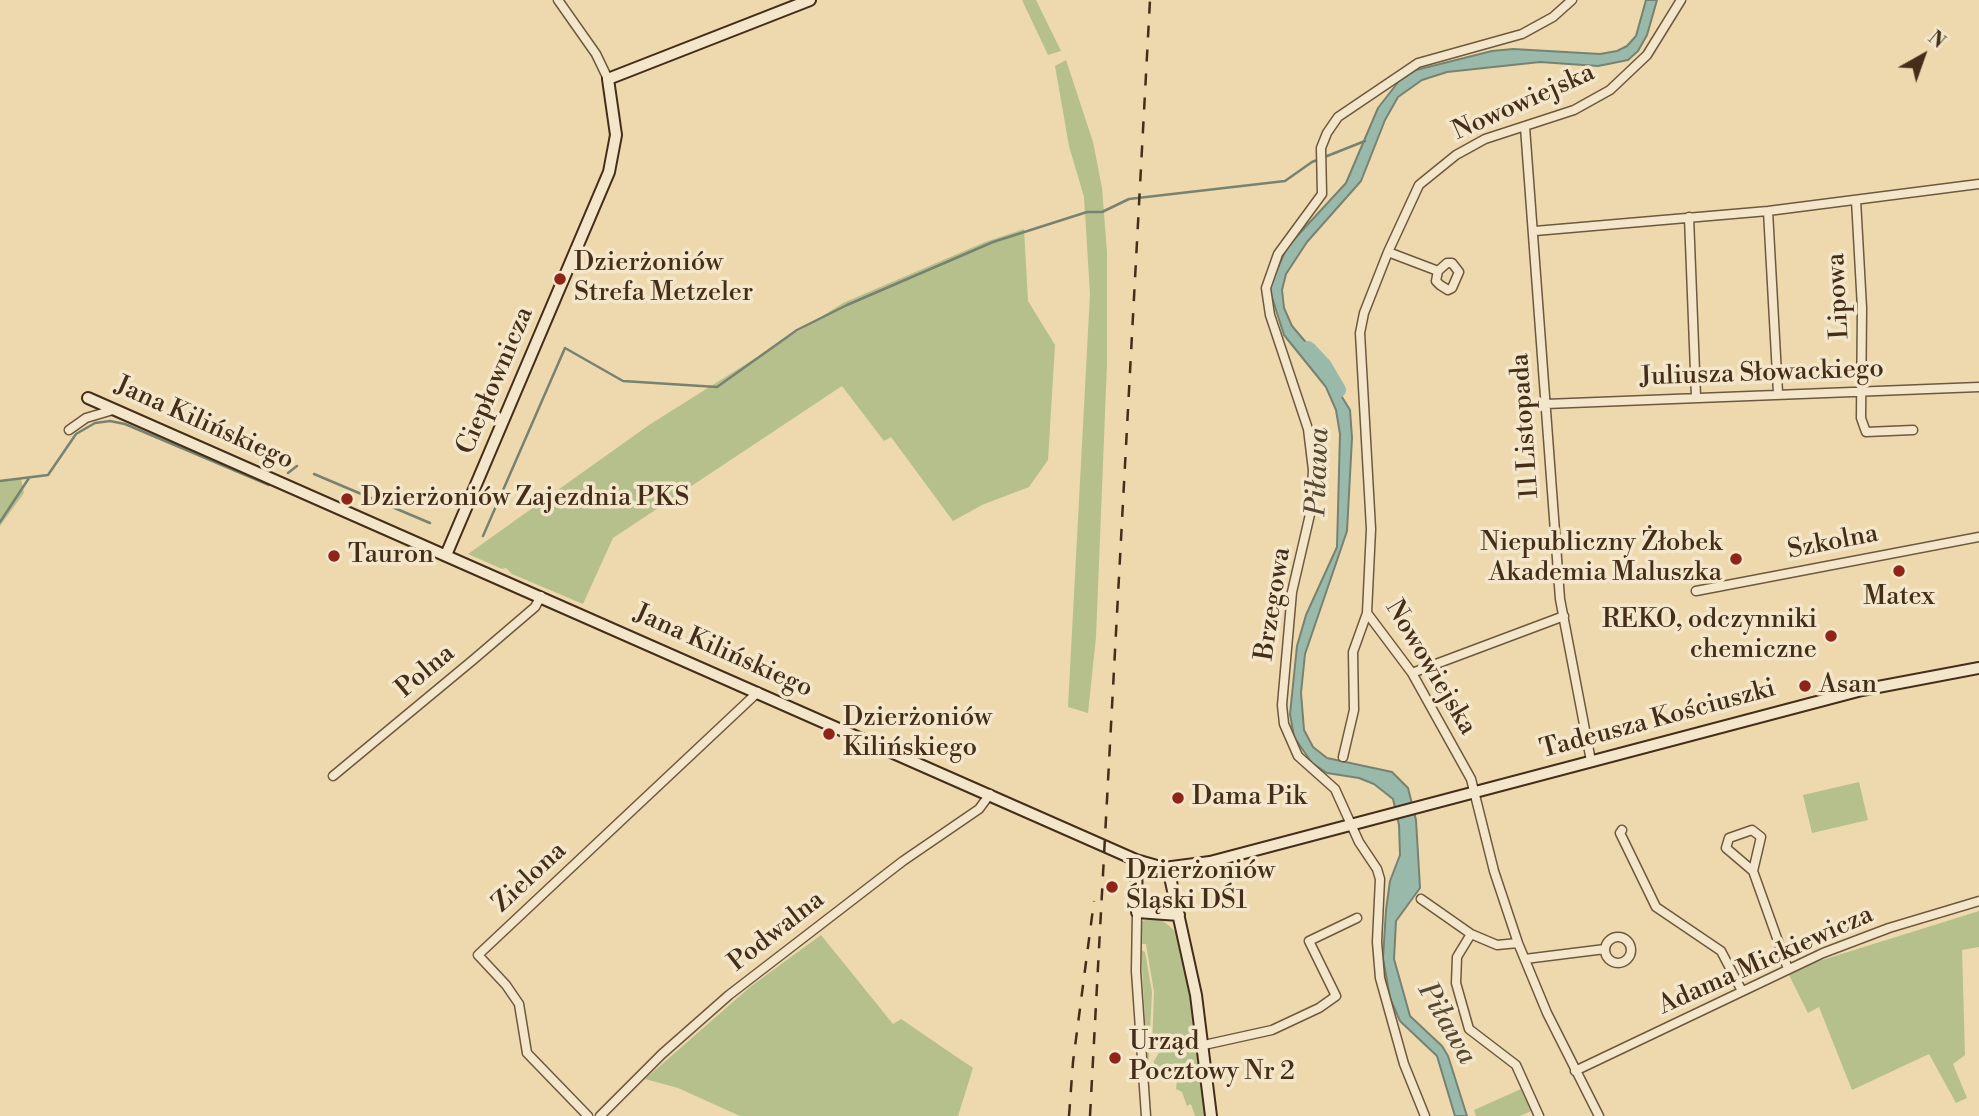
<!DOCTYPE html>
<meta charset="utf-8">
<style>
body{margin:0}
#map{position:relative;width:1979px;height:1116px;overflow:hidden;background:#edd9ad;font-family:"Libre Bodoni",serif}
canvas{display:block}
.north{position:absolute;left:1888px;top:21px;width:70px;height:70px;-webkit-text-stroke:5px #f3e6ca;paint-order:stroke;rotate:40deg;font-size:19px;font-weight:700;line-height:28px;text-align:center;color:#442d19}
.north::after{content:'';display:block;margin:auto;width:24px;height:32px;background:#442d19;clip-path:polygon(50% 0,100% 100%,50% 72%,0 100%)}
</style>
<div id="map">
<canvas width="1979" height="1116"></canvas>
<div class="north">N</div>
</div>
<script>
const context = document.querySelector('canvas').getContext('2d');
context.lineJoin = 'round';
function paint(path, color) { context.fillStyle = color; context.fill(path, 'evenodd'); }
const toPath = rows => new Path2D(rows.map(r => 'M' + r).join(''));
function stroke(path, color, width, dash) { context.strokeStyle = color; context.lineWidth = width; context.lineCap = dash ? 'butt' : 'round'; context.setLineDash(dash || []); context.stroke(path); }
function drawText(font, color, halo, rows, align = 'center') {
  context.font = font + ' "Libre Bodoni",serif'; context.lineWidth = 7; context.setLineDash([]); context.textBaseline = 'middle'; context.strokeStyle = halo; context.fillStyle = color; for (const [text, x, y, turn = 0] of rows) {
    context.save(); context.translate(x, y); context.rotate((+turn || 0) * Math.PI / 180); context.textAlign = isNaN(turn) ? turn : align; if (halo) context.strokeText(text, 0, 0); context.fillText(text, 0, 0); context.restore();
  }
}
paint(toPath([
 [1022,0,1036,0,1061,51,1048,55],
 [1066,60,1093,142,1102,188,1107,252,1107,364,1096,637,1088,713,1068,707,1090,294,1084,197,1069,146,1055,66],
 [1024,229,1028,301,1055,345,1048,460,1029,487,982,505,953,521,891,437,884,441,842,386,613,538,583,604,512,574,506,568,502,569,468,554,649,425,843,303,985,242],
 [21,478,24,493,0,526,0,481],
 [1859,782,1868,820,1812,833,1803,795],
 [1979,911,1979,947,1962,950,1965,1055,1953,1064,1967,1098,1956,1103,1929,1054,1852,1090,1819,1007,1808,1013,1787,971],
 [1145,920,1162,920,1175,931,1195,1018,1207,1116,1195,1116,1191,1104,1187,1106,1182,1092,1176,1089,1178,1071,1173,1068,1170,1072,1171,1068,1167,1067,1166,1072,1163,1069,1158,1075,1154,1074,1154,1061,1162,1048,1152,1046,1154,992,1146,944,1141,944,1140,922],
 [821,935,893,1024,901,1019,973,1068,958,1116,740,1116,678,1088,645,1079,750,987],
 [1141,950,1145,952,1152,992,1148,1073],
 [1521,1089,1531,1111,1520,1116,1476,1116,1474,1110]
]), '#b5c08c');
const water = toPath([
 [1646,0,1657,0,1647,35,1638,51,1628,60,1598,66,1540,62,1447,72,1422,80,1398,97,1385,120,1361,181,1307,242,1286,274,1282,290,1284,308,1292,326,1315,353,1350,410,1352,438,1347,531,1305,654,1301,693,1304,730,1313,747,1327,758,1392,772,1408,788,1416,820,1420,888,1396,921,1394,959,1410,1016,1442,1046,1448,1056,1467,1116,1455,1116,1437,1056,1400,1021,1390,998,1383,958,1386,910,1390,881,1400,855,1399,825,1393,799,1374,784,1359,778,1327,773,1312,763,1294,737,1290,714,1297,646,1306,615,1337,547,1340,434,1336,410,1326,387,1284,335,1269,288,1287,247,1346,183,1378,108,1399,81,1416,70,1492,51,1513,49,1600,54,1617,51,1627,46,1636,36,1646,0]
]);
paint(water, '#99baab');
stroke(water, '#778271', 2);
stroke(toPath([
 [288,473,297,466],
 [314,474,430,523],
 [0,481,48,475,76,434,95,423,110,421,125,424,269,485],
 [0,522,29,478],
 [483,536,565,348,623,381,717,387,797,330,847,305,993,242,1087,212,1102,212,1129,199,1285,181,1312,162,1365,141]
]), '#778271', 2.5);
stroke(toPath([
 [1308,349,1324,366,1338,390]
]), '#99baab', 16);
const street = toPath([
 [558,0,596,54,608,79],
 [1525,127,1560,599,1591,761],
 [1856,200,1862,308,1861,418,1866,432,1913,430],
 [1768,211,1778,393],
 [1689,217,1696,397],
 [1535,231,1768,211,1979,184],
 [1388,252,1438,271,1447,263,1452,263,1459,272,1452,288,1448,290,1440,285,1436,281,1438,271],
 [1546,404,1979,387],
 [69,430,86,418,113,410],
 [1696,591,1979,537],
 [1412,673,1564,616],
 [1343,757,1354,710,1353,652,1367,613],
 [333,776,473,660,535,607,541,596],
 [1622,830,1620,833,1656,907,1721,951,1742,991],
 [1753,871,1726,848,1729,838,1752,830,1761,837,1753,871,1788,969],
 [1421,899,1471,934,1497,945,1518,943],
 [1137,912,1136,971,1146,1116],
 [1471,934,1457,957,1456,983,1469,1029,1516,1065,1539,1116],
 '1605 950a13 13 0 1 1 26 0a13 13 0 1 1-26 0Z',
 [1525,959,1605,949],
 [1204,1045,1272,1030,1319,1008,1336,996,1309,941,1357,918],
 [1575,1071,1823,953,1889,928,1979,901],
 [588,1116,527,1053,519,1004,506,985,478,955,758,692],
 [600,1116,662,1054,729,995,903,861,979,809,990,794],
 [1425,1116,1404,1064,1380,978,1377,942,1380,879,1377,869,1359,842,1335,789,1298,756,1284,724,1282,705,1292,592,1311,510,1313,470,1308,429,1270,315,1266,288,1278,254,1322,194,1321,148,1327,133,1338,117,1418,63,1522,34,1553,17,1572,0],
 [1599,1116,1547,1013,1518,943,1494,871,1471,779,1412,673,1367,613,1371,529,1360,333,1364,313,1388,252,1419,185,1456,155,1485,139,1574,110,1610,90,1647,55,1681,0]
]);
const secondary = toPath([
 [88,398,1136,860,1164,868,1210,862,1862,690,1979,668],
 [446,555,609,172,616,135,608,79,810,0],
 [1136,860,1137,912,1179,915],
 [1168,868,1196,995,1211,1116]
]);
stroke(street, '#6e583e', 11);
stroke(secondary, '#442d19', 14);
stroke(street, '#f3e6ca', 8);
stroke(secondary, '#f3e6ca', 10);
stroke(toPath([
 [1069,1116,1073,1062,1094,901],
 [1090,1116,1150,0]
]), '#442d19', 2.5, [12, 12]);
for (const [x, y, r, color] of [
 [560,279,7,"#8f2418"],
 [347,499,7,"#8f2418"],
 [334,556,7,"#8f2418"],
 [1736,559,7,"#8f2418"],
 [1899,571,7,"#8f2418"],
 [1831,636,7,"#8f2418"],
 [1805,686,7,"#8f2418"],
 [829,734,7,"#8f2418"],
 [1178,798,7,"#8f2418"],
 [1112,887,7,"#8f2418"],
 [1115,1058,7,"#8f2418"]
]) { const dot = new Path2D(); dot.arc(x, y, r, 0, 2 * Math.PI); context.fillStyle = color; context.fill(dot); stroke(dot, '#f3e6ca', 2.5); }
drawText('26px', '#442d19', '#f3e6ca', [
 ["Nowowiejska",1524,103,-24],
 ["Lipowa",1839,296,-93],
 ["Juliusza Słowackiego",1762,374,-2],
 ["Ciepłownicza",496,381,-67],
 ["Jana Kilińskiego",204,424,24],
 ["11 Listopada",1526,426,-94],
 ["Szkolna",1833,543,-11],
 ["Brzegowa",1274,604,-81],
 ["Jana Kilińskiego",723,652,24],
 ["Nowowiejska",1430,668,59],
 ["Polna",426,672,-40],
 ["Tadeusza Kościuszki",1658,720,-15],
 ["Zielona",530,878,-43],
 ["Podwalna",777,932,-38],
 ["Adama Mickiewicza",1766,961,-24]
]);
drawText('26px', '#442d19', '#f3e6ca', [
 ["Dzierżoniów",574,264],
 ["Strefa Metzeler",574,294],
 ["Dzierżoniów Zajezdnia PKS",361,499],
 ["Niepubliczny Żłobek",1722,544,"right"],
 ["Akademia Maluszka",1722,574,"right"],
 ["Tauron",348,556],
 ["Matex",1899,598,"center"],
 ["REKO, odczynniki",1817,621,"right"],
 ["chemiczne",1817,651,"right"],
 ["Asan",1819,686],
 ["Dzierżoniów",843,719],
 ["Kilińskiego",843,749],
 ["Dama Pik",1192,798],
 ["Dzierżoniów",1126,872],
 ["Śląski DŚ1",1126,902],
 ["Urząd",1129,1043],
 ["Pocztowy Nr 2",1129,1073]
], 'left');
drawText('italic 28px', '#554936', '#f3e6ca', [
 ["Piława",1319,472,-88],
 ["Piława",1446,1024,60]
]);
</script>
